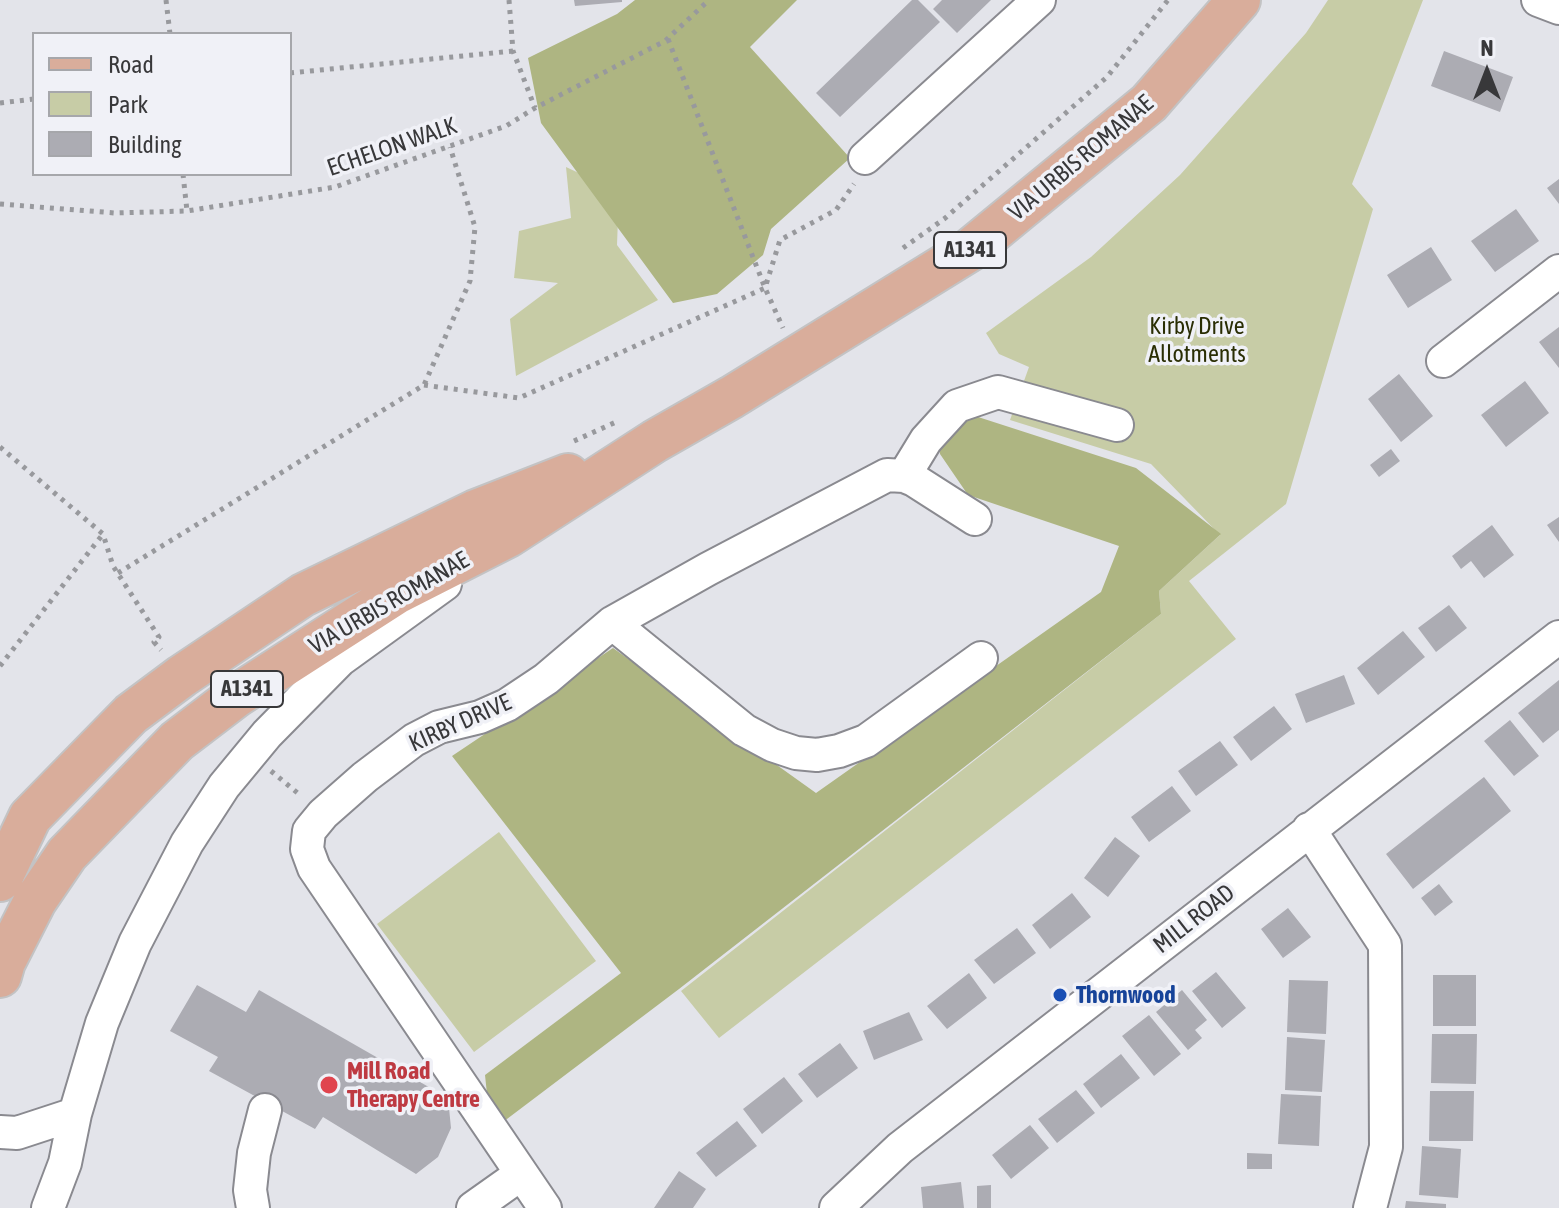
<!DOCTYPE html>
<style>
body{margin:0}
#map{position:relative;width:1559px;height:1208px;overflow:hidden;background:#e3e4ea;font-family:"Asap Condensed",sans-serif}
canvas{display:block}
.legend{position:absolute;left:32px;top:32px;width:260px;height:144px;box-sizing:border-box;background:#f0f1f7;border:2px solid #a6a7ab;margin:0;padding:10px 14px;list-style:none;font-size:24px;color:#38383a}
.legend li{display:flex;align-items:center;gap:16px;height:40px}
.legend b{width:40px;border:2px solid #a6a7ab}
.north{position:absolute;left:1447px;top:32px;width:80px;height:80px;-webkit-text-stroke:6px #f0f1f7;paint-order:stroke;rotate:0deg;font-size:22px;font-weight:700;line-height:32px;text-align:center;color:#38383a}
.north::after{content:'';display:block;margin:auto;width:28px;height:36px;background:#38383a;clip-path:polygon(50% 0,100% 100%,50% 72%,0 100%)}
</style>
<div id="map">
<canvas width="1559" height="1208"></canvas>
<ul class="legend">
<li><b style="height:10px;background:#d9ad9b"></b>Road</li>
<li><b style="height:22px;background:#c7cca6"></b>Park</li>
<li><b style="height:22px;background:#acacb3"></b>Building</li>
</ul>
<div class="north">N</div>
</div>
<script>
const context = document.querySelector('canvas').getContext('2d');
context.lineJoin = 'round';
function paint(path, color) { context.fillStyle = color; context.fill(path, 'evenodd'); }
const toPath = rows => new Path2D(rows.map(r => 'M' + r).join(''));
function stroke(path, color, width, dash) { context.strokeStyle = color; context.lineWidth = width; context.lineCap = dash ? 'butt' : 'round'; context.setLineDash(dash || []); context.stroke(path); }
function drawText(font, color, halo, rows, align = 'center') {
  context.font = font + ' "Asap Condensed",sans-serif'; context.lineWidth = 7; context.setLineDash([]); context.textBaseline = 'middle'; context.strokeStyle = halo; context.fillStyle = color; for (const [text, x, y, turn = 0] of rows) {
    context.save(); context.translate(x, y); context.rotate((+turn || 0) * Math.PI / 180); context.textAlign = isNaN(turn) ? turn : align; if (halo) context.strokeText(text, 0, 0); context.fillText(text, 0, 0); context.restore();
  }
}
paint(toPath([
 [1328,0,1423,0,1352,184,1373,209,1286,504,1189,581,1236,639,719,1038,681,991,1161,614,1159,591,1220,535,1151,464,1010,420,1029,367,999,354,986,333,1091,257,1180,175,1306,33],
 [566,167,619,192,617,245,658,300,516,376,510,319,558,283,514,278,519,231,571,218],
 [499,832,596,961,474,1052,377,924]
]), '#c7cca6');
paint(toPath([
 [635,0,797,0,750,47,850,158,771,229,763,255,717,294,673,303,541,123,528,58,617,14],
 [975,416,1136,468,1221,534,1159,591,1161,614,679,989,503,1122,487,1094,485,1075,621,973,452,756,613,648,816,793,1101,592,1119,546,968,495,940,454,938,440,954,423]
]), '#aeb582');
paint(toPath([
 [574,0,622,0,622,2,575,6],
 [912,0,918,0,940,22,840,117,816,93],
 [942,0,991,0,957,33,933,9],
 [1444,51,1513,77,1500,112,1431,86],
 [1559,179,1559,204,1547,188],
 [1516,209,1539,241,1495,272,1471,241],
 [1431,247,1452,280,1408,308,1387,275],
 [1559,327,1559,368,1539,342],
 [1399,374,1433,416,1401,442,1368,399],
 [1525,381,1549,413,1506,447,1481,415],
 [1391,449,1400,461,1379,477,1370,465],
 [1559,517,1559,542,1547,525],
 [1492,525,1514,555,1484,578,1471,561,1461,569,1452,556],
 [1449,605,1467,628,1436,652,1418,628],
 [1403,631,1425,657,1378,695,1357,668],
 [1344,675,1355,704,1306,723,1295,694],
 [1559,680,1559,730,1543,743,1518,713],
 [1274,706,1292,729,1251,761,1233,737],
 [1510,720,1539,756,1514,776,1484,741],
 [1220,741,1238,765,1196,796,1178,771],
 [1484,777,1511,811,1413,889,1386,854],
 [1172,786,1191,811,1149,842,1131,817],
 [1115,837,1140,856,1108,897,1084,878],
 [1439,884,1453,902,1435,916,1421,898],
 [1072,893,1091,917,1050,949,1032,925],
 [1288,908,1311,937,1283,958,1261,929],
 [1017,928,1036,953,994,984,974,960],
 [1216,972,1246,1008,1222,1028,1192,991],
 [969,973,987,998,947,1029,927,1006],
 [1433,975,1476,975,1476,1026,1433,1026],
 [1289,980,1328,981,1326,1034,1287,1032],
 [197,985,246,1012,259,990,448,1098,451,1128,438,1157,416,1174,323,1117,315,1129,209,1071,218,1057,170,1031],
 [1182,990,1207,1020,1195,1030,1202,1038,1188,1050,1156,1012],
 [909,1012,923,1040,874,1060,863,1031],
 [1149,1015,1181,1054,1154,1076,1122,1036],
 [1432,1034,1477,1034,1476,1084,1431,1083],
 [1287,1037,1325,1040,1322,1092,1285,1090],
 [840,1043,858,1068,817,1098,798,1074],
 [1121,1054,1140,1078,1101,1108,1083,1084],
 [784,1077,803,1101,762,1134,743,1109],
 [1076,1090,1095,1113,1057,1143,1038,1119],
 [1430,1091,1474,1091,1473,1141,1429,1141],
 [1281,1094,1321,1096,1319,1146,1278,1144],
 [737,1121,757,1146,716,1177,696,1153],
 [1030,1125,1049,1148,1011,1179,992,1155],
 [1422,1146,1461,1149,1458,1198,1419,1195],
 [1247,1153,1272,1154,1272,1169,1247,1169],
 [679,1171,706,1189,693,1208,654,1208],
 [961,1182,964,1208,923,1208,921,1187],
 [991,1185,991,1208,977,1208,977,1186],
 [1406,1201,1446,1204,1446,1208,1405,1208]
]), '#acacb3');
const minor = toPath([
 [1538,0,1559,8],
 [865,158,1039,0],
 [1443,361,1559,271],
 [904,476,926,440,957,406,998,392,1117,425],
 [612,623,744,730,772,745,796,753,817,755,839,751,866,741,981,658],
 [1309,829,1385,945,1386,1147,1370,1208],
 [0,1132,17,1133,75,1114],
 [48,1208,65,1163,75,1114,102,1023,135,943,187,843,224,786,267,734,340,660,445,584],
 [253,1208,250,1190,254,1153,265,1110],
 [473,1208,521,1174],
 [545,1208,314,868,307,849,309,831,323,814,365,777,414,740,439,727,480,717,507,705,546,679,612,623,708,569,887,475,904,476,914,480,975,519],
 [836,1208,900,1148,1559,637]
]);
const major = toPath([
 [0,880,30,817,131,714,182,676,303,595,476,511,568,475],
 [0,976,4,962,35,901,67,854,177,741,236,696,396,593,508,536,655,441,732,397,970,250,1149,103,1239,0]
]);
stroke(minor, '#8a8a90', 36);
stroke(major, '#c3c3c4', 46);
stroke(toPath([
 [166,0,170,34],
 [509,0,513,51,535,108],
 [668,39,765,288,783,328],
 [290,73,513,51],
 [0,103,34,99],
 [183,174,187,211],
 [0,204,115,213,187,211,335,187,506,126,535,108,665,41,709,0],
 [903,248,944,219,1107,77,1168,0],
 [424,385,519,398,765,288,780,240,836,210,854,184],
 [574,441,616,422],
 [0,447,103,534,113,566,159,637,154,642,161,650],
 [118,573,424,385,470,281,475,227,450,147],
 [0,666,103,534],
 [271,771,300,795]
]), '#98999d', 5, [4, 6]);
stroke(minor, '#fff', 32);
stroke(major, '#d9ad9b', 42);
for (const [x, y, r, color] of [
 [1060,995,8,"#1a4fb4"],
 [329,1085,10,"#e0444e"]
]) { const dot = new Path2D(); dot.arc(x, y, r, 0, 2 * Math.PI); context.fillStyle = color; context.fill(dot); stroke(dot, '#f0f1f7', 3); }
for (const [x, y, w] of [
 [970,250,72],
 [247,689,72]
]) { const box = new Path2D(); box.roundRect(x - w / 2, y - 18, w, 36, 6); context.fillStyle = '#f0f1f7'; context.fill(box); stroke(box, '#38383a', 2); }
drawText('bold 22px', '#38383a', null, [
 ["A1341",970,250],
 ["A1341",247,689]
]);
drawText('24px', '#38383a', '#f0f1f7', [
 ["ECHELON WALK",392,147,-19],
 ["VIA URBIS ROMANAE",1081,158,-40],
 ["VIA URBIS ROMANAE",389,603,-30],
 ["KIRBY DRIVE",460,723,-24],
 ["MILL ROAD",1194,919,-38]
]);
drawText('24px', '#2a2e04', '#f0f1f7', [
 ["Kirby Drive",1197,326],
 ["Allotments",1197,354]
]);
drawText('bold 24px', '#164399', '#f0f1f7', [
 ["Thornwood",1076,995]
], 'left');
drawText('bold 24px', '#be3a42', '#f0f1f7', [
 ["Mill Road",347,1071],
 ["Therapy Centre",347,1099]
], 'left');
</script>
